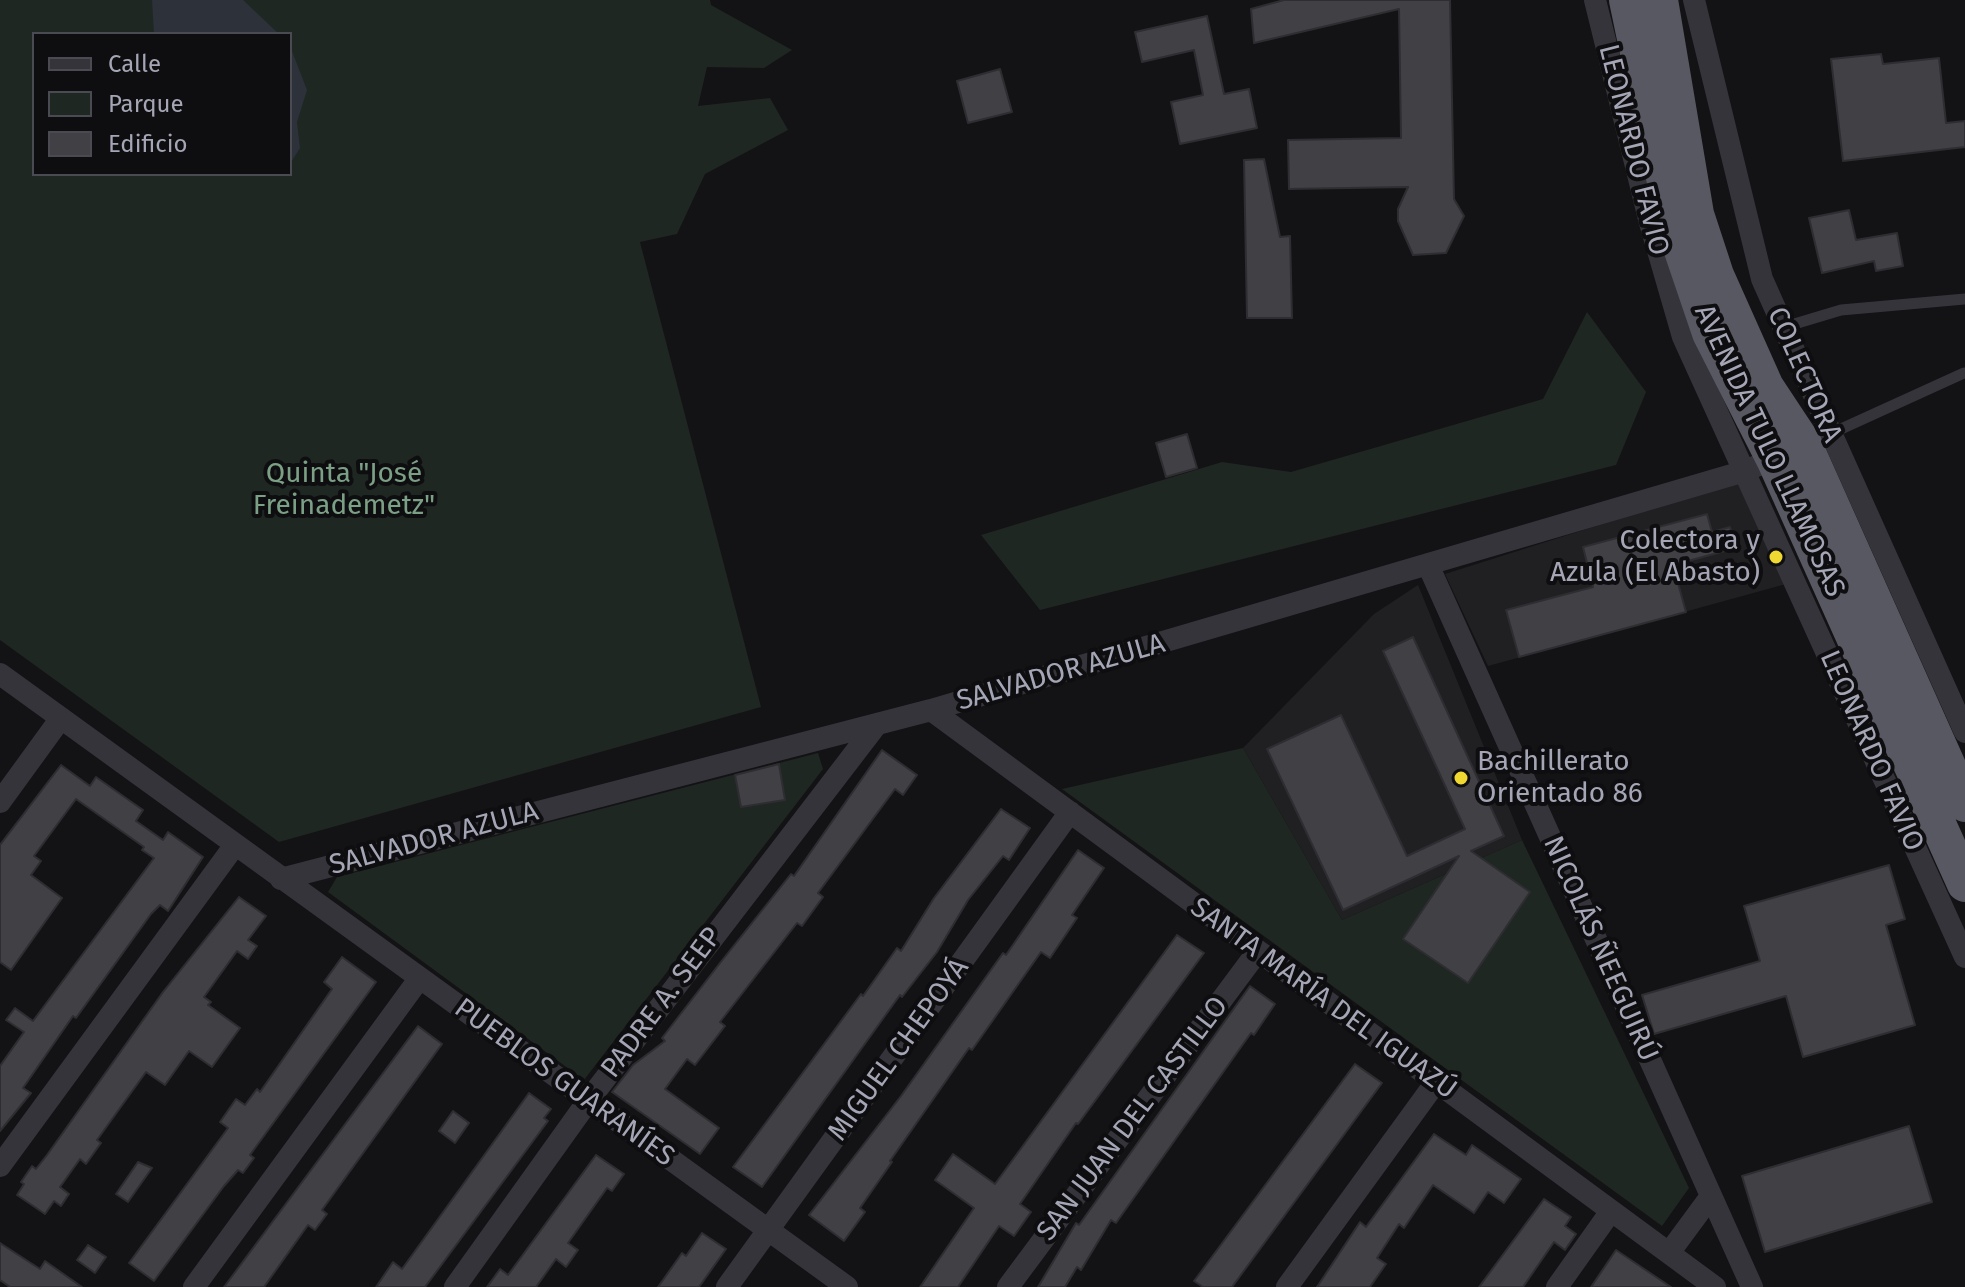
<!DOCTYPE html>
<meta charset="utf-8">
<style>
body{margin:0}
#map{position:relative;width:1965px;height:1287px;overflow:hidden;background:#131315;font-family:"Fira Sans",sans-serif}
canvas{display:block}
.legend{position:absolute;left:32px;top:32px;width:260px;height:144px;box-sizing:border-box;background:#0e0e10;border:2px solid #4a4b52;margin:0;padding:10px 14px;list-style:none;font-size:24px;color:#a5a6b5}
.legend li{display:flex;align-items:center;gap:16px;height:40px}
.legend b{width:40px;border:2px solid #4a4b52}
</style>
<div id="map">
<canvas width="1965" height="1287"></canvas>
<ul class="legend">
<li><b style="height:10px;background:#34343a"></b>Calle</li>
<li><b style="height:22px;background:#1f2722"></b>Parque</li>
<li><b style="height:22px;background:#404045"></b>Edificio</li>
</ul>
</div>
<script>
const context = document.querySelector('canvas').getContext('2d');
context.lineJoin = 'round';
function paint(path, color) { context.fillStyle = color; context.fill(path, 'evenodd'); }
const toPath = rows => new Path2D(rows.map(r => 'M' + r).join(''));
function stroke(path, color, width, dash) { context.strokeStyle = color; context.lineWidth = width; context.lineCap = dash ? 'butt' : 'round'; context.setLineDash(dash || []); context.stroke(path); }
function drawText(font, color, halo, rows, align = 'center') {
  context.font = font + ' "Fira Sans",sans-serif'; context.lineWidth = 8; context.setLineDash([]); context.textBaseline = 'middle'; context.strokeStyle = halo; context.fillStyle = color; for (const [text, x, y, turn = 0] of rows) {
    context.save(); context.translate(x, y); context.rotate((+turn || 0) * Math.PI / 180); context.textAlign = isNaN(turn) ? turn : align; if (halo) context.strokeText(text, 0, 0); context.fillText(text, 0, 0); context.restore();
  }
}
paint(toPath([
 [1738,481,1786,584,1488,666,1445,574],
 [1418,585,1522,840,1342,920,1243,748,1374,614]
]), '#201f22');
paint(toPath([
 [0,0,710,0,711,5,792,50,764,68,707,67,698,106,770,98,788,130,705,174,677,234,640,242,761,707,279,842,0,640],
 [34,34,290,34,290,174,34,174],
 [1587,312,1646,392,1616,465,1040,610,981,535,1222,462,1291,472,1543,399],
 [1243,748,1342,920,1522,840,1689,1188,1662,1226,1062,789],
 [818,753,823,769,584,1080,328,892,337,877]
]), '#1f2722');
paint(toPath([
 [152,0,243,0,279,34,154,34],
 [290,46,307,90,297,122,300,148,290,164]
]), '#2c313a');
const building = toPath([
 [1284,0,1450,0,1454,199,1464,216,1446,253,1413,255,1398,221,1398,209,1408,187,1289,189,1288,140,1401,138,1399,9,1254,43,1251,9,1284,0],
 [1207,16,1224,94,1249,89,1257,128,1180,144,1171,102,1203,95,1194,50,1142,62,1135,32,1207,16],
 [1881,54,1883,64,1939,58,1946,123,1965,121,1965,147,1843,161,1831,59,1881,54],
 [1000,69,1012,112,968,123,957,81,1000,69],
 [1264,159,1280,237,1290,236,1292,318,1247,318,1244,160,1264,159],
 [1849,210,1856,240,1897,233,1903,266,1876,271,1874,261,1822,273,1809,218,1849,210],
 [1187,434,1197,468,1166,477,1156,443,1187,434],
 [1707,514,1712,532,1730,527,1736,548,1673,565,1686,612,1519,657,1506,610,1593,587,1583,547,1707,514],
 [1413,637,1504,836,1471,851,1530,892,1468,983,1403,939,1459,856,1343,910,1267,749,1341,715,1407,856,1465,829,1383,651,1413,637],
 [882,750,917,775,903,795,895,789,818,893,823,897,802,926,797,923,720,1022,725,1026,695,1065,687,1059,665,1089,719,1128,700,1154,612,1092,633,1065,665,1041,662,1038,720,963,791,874,794,876,882,750],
 [779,764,785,800,741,807,735,775,779,764],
 [61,765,90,786,96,777,143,810,136,821,163,840,168,832,203,857,168,911,160,905,151,914,76,1018,73,1016,23,1088,31,1093,0,1131,0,1066,24,1032,6,1020,15,1008,33,1021,154,858,142,850,144,847,76,799,34,856,41,861,31,875,62,898,11,970,0,962,0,845,61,765],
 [1001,809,1030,828,1009,860,1003,856,968,900,937,952,902,997,900,995,762,1187,733,1167,861,994,863,996,897,948,901,951,934,898,1001,809],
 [1078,850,1104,868,1072,915,1077,918,1050,958,1041,952,972,1050,969,1048,890,1161,892,1162,860,1208,865,1212,844,1241,809,1215,901,1096,1003,953,1006,955,1078,850],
 [1889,865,1905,919,1886,925,1915,1025,1803,1057,1786,996,1654,1034,1642,995,1760,961,1744,906,1889,865],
 [239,897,266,916,248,940,257,946,248,959,237,951,204,997,211,1002,208,1005,240,1028,212,1067,189,1051,165,1085,146,1072,97,1140,101,1143,86,1164,80,1159,60,1187,69,1194,61,1206,54,1201,45,1214,17,1195,24,1184,21,1182,32,1166,36,1169,47,1155,163,992,239,897],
 [1177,935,1204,953,1078,1124,1076,1123,1020,1204,1031,1212,1014,1236,999,1226,958,1287,920,1287,974,1208,935,1180,953,1154,995,1184,1177,935],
 [342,957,376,982,250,1155,254,1158,243,1173,238,1170,224,1186,154,1281,129,1263,228,1128,220,1122,236,1099,245,1105,257,1089,260,1092,332,989,324,982,342,957],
 [1250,986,1275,1004,1254,1035,1251,1033,1116,1223,1111,1220,1081,1270,1077,1267,1065,1287,1038,1287,1076,1223,1079,1225,1250,986],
 [418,1026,442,1044,322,1210,327,1214,315,1230,308,1225,264,1287,224,1287,418,1026],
 [1355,1064,1382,1083,1232,1287,1203,1287,1194,1281,1355,1064],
 [529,1093,551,1109,544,1118,548,1121,425,1287,376,1287,393,1262,402,1269,529,1093],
 [453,1111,469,1123,455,1143,439,1131,453,1111],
 [1909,1126,1932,1202,1765,1252,1742,1176,1909,1126],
 [1434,1134,1466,1155,1472,1145,1521,1179,1504,1203,1488,1192,1474,1213,1433,1185,1404,1228,1399,1224,1377,1258,1386,1264,1370,1287,1317,1287,1360,1222,1366,1227,1434,1134],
 [596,1155,624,1174,612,1191,607,1188,568,1243,578,1250,566,1267,556,1259,536,1287,487,1287,500,1269,508,1275,596,1155],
 [138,1162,152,1168,128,1202,116,1194,138,1162],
 [1544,1199,1571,1217,1565,1226,1576,1234,1565,1250,1554,1242,1523,1287,1479,1287,1544,1199],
 [702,1233,726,1249,699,1287,658,1287,682,1253,686,1256,702,1233],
 [0,1243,40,1269,45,1261,82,1287,10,1287,0,1280,0,1243],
 [88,1245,106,1257,95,1273,77,1260,88,1245],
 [1616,1250,1671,1287,1591,1287,1616,1250]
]);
paint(building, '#404045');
stroke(building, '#2e2d31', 2);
stroke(toPath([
 [1781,328,1841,310,1965,299],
 [1830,434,1964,373]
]), '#34343a', 11);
stroke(toPath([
 [1595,0,1650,223,1683,337,1965,957],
 [1694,0,1762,279,1965,732],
 [1429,567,1752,1287],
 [0,674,847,1287],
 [931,710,1715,1287],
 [0,802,61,718],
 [281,879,931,710,1745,471,1830,434],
 [0,1166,235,845],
 [1669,1253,1711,1196],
 [194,1287,419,979],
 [455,1287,588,1101,877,724],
 [727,1287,1070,812],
 [1008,1287,1258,951],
 [1287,1287,1436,1082],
 [1557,1287,1611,1211]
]), '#34343a', 22);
stroke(toPath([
 [1627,0,1675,230,1710,333,1775,461,1965,884],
 [1660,0,1696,214,1716,275,1766,387,1805,446,1965,804]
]), '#585862', 36);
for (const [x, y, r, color] of [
 [1776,557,8,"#efd831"],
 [1461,778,8,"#efd831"]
]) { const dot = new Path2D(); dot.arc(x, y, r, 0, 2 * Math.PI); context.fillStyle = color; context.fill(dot); stroke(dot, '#0e0e10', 3); }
drawText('28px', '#a5a6b5', '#0e0e10', [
 ["LEONARDO FAVIO",1633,150,76],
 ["COLECTORA",1804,375,66],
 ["AVENIDA TULO LLAMOSAS",1769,451,65],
 ["SALVADOR AZULA",1061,673,-16],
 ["LEONARDO FAVIO",1871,751,66],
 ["SALVADOR AZULA",434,839,-15],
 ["NICOLÁS ÑEEGUIRÚ",1600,949,66],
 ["SANTA MARÍA DEL IGUAZÚ",1323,999,36],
 ["PADRE A. SEEP",662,1003,-53],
 ["MIGUEL CHEPOYÁ",899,1050,-54],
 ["PUEBLOS GUARANÍES",564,1083,36],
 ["SAN JUAN DEL CASTILLO",1133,1119,-53]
]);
drawText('28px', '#7ca086', '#0e0e10', [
 ["Quinta \"José",344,474],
 ["Freinademetz\"",344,506]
]);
drawText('28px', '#a5a6b5', '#0e0e10', [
 ["Colectora y",1760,541],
 ["Azula (El Abasto)",1760,573],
 ["Bachillerato",1477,762,"left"],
 ["Orientado 86",1477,794,"left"]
], 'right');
</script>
